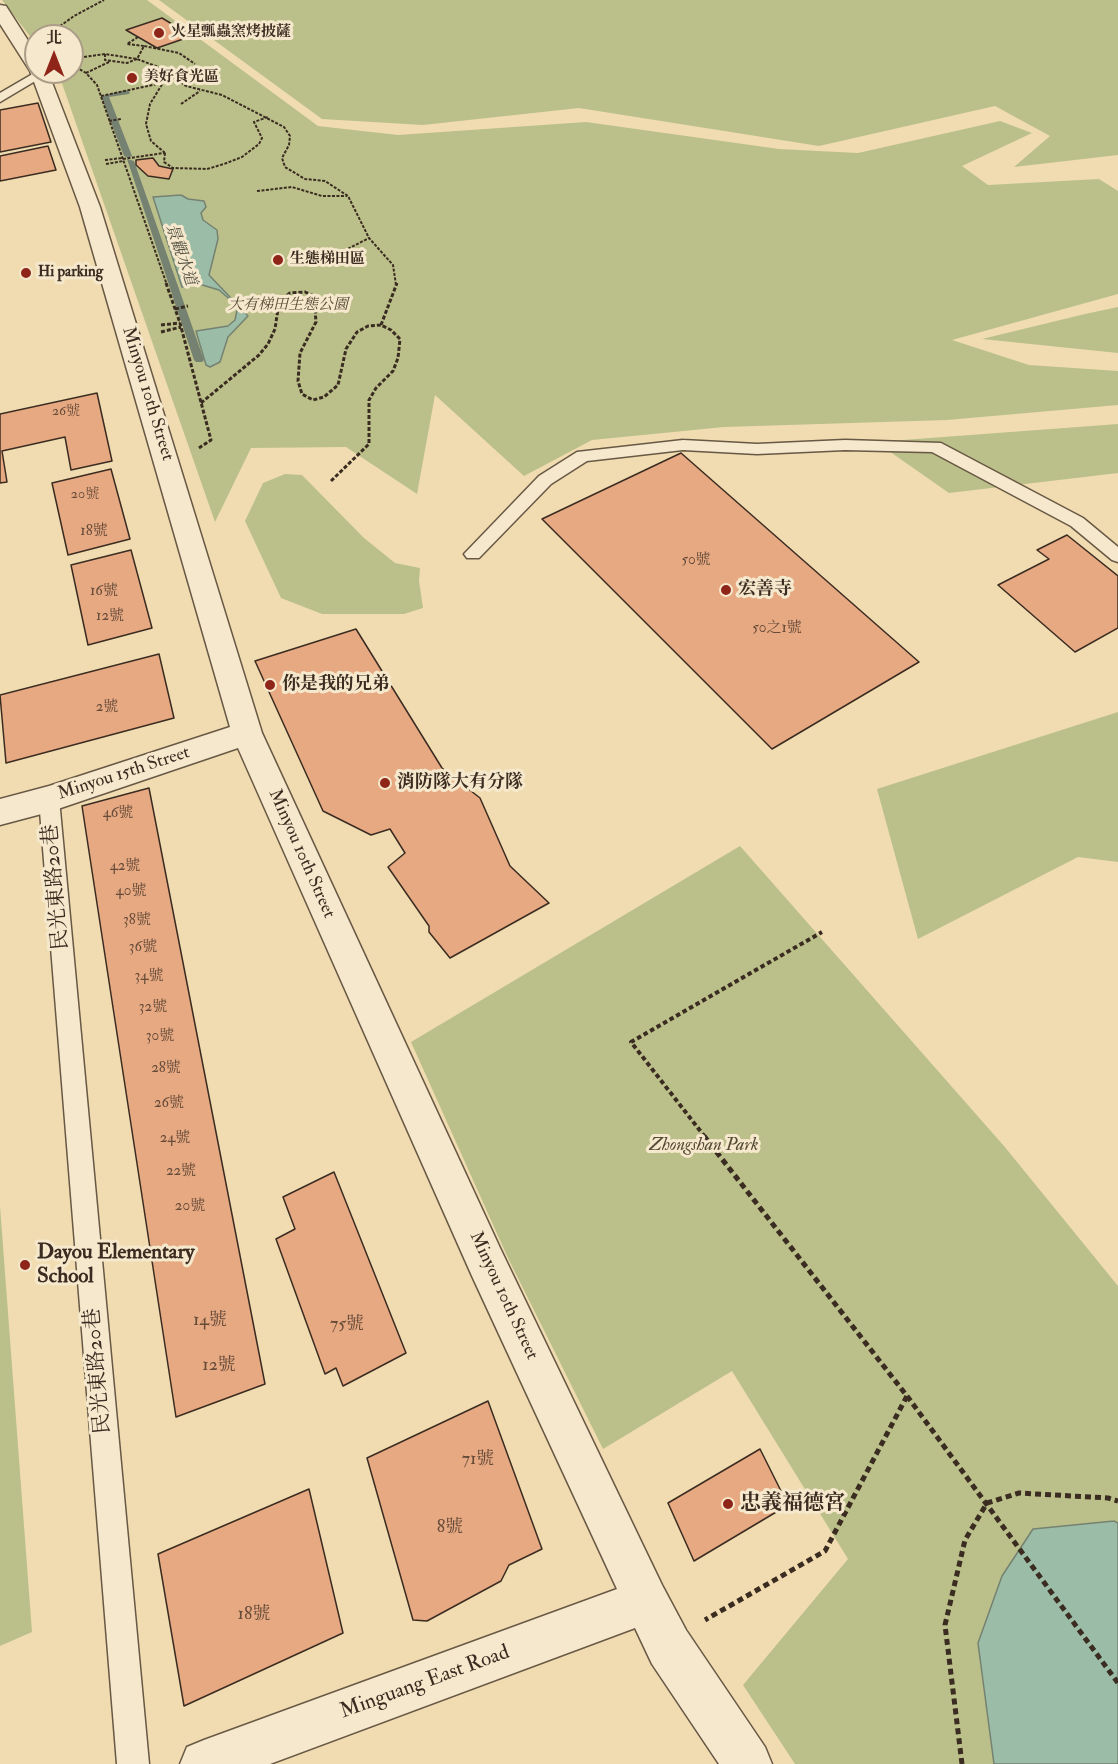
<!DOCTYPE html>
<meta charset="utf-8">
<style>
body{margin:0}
#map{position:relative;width:1118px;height:1764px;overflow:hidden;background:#f0dcb0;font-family:"IM FELL Double Pica","Noto Serif TC",serif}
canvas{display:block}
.north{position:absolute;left:24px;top:24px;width:60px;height:60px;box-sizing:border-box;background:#f5e8cc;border:2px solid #ab9d88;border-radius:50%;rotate:0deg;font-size:16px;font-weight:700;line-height:24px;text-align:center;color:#3b2c21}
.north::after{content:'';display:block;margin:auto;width:21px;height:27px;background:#8f2418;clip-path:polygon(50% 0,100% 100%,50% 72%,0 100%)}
</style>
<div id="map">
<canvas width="1118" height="1764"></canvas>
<div class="north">北</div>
</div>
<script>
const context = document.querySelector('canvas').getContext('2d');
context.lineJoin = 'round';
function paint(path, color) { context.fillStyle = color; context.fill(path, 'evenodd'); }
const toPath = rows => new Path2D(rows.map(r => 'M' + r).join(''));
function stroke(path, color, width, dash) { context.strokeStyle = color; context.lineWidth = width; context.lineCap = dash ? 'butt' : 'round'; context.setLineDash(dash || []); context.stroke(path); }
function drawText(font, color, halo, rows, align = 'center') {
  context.font = font + ' "IM FELL Double Pica","Noto Serif TC",serif'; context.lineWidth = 6; context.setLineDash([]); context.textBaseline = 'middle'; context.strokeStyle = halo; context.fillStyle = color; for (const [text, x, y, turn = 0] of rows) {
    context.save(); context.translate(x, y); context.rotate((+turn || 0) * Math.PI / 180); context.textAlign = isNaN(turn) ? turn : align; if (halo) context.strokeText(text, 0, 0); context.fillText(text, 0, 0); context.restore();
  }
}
paint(toPath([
 [2,0,147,0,318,126,398,135,586,122,779,149,858,153,1000,121,1032,133,962,166,988,185,1099,179,1118,191,1118,294,952,340,1029,365,1118,371,1118,405,947,420,724,427,592,440,524,476,435,395,417,494,346,447,251,448,215,522,58,72,72,72,72,36,36,36,36,44],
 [159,0,1118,0,1118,155,1014,167,1050,136,995,106,819,146,579,108,423,125,322,119],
 [1118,307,1118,353,982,339,1085,314],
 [1118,424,1118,473,949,493,876,442],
 [285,474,302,475,364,538,395,563,420,568,419,581,423,608,404,614,322,614,281,598,245,521,263,483],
 [1118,712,1118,862,1078,857,918,939,877,789],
 [740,846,1004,1146,1118,1286,1118,1764,795,1764,743,1685,848,1559,732,1371,603,1449,508,1258,411,1042],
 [0,1206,32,1632,0,1646]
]), '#bbc08a');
const water = toPath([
 [181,195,188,199,204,201,206,207,201,213,203,220,217,230,218,239,209,275,248,316,228,337,220,362,210,367,206,365,196,331,228,326,235,320,237,310,234,303,219,290,199,284,182,287,153,197,181,195],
 [1114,1521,1118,1523,1118,1764,994,1764,978,1643,1002,1576,1033,1529,1114,1521]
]);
paint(water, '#9bbca7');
stroke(water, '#758271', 1.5);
paint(toPath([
 [126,90,130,92,129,94,109,97,132,156,128,158,124,156,101,96,126,90],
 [127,159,134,161,204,360,202,362,196,362,194,360,127,159]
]), '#758271');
const building = toPath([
 [162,18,192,36,157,48,126,30,162,18],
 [38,103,51,142,0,152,0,110,38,103],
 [48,146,56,170,0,181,0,156,48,146],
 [153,158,159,166,173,169,169,179,148,176,136,165,136,160,153,158],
 [97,393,112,461,71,470,65,437,2,451,7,482,0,483,0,414,97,393],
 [681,453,919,662,772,749,542,519,681,453],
 [111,469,130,539,68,555,52,483,111,469],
 [1067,535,1118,576,1118,628,1075,652,998,585,1049,559,1037,550,1067,535],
 [131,550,152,628,88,645,71,565,131,550],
 [356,629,442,768,480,798,510,866,549,903,450,958,429,932,429,926,388,867,405,853,390,829,371,835,323,811,255,661,356,629],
 [159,654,174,718,6,763,0,695,159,654],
 [149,788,265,1384,176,1417,82,806,149,788],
 [334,1172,406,1353,343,1386,336,1368,325,1374,276,1239,295,1229,283,1197,334,1172],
 [488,1401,542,1549,509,1565,501,1581,427,1621,413,1620,367,1458,488,1401],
 [760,1449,788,1505,694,1561,668,1503,760,1449],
 [309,1489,343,1633,184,1706,158,1554,309,1489]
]);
paint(building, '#e7a982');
stroke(building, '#3b2c21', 1.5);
const service = toPath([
 [36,72,47,74,0,102,0,93,36,72],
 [683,440,757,444,845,440,941,443,1083,518,1118,547,1118,562,1112,560,1071,526,932,452,845,450,757,454,683,450,587,461,551,484,479,558,467,558,464,554,539,476,577,452,683,440],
 [49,791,56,793,59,799,149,1764,117,1764,39,799,42,793,49,791]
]);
const minor = toPath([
 [0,5,6,6,36,53,36,72,48,72,100,207,262,733,500,1248,662,1585,686,1630,765,1747,772,1764,719,1764,652,1664,635,1628,270,1764,180,1764,187,1747,204,1740,617,1589,472,1276,238,748,49,812,0,825,0,799,49,786,230,727,80,207,30,71,0,24,0,5]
]);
stroke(service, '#685845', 3);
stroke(minor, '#685845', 3);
stroke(toPath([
 [49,34,74,16,104,0],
 [138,37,127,44,144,46],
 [105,54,105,60,127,63,137,59,144,46,179,53,195,64],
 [72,63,84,57,105,54,137,59,161,68,186,86,222,95,284,127,290,136,289,145,282,158,285,167,305,179,325,181,348,196,369,238,393,265,396,285],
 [72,65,86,73,97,85,167,285],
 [86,73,109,62],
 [101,96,162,83],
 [181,104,200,91],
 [109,121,121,119],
 [165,153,164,162,173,168,207,169,224,164,242,157,259,144,262,138,254,122,268,117],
 [165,153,151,141,146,124,150,104,169,73],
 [123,159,164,153],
 [105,160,122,158],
 [106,164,123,161],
 [257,191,292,187,322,196,347,196],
 [328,259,369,238]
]), '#3b2c21', 2, [3, 1.5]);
stroke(toPath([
 [166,283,180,323,211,440,199,448],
 [175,309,188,306],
 [161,325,180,323],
 [381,325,397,283],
 [161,332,181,327],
 [201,403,259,355,268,344,275,329,279,302,290,293,305,292,314,296,316,322,300,353,298,381,302,394,313,400,324,397,338,385,346,349,357,332,368,326,381,325,391,330,400,339,398,358,393,371,376,388,369,400,369,444,331,481]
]), '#3b2c21', 3, [4, 2]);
stroke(toPath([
 [705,1137,631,1042,822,932]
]), '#3b2c21', 4, [4.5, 3]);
stroke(toPath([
 [704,1136,907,1396,825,1551,705,1620],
 [907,1396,1118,1683],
 [962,1764,945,1625,965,1540,987,1503,1019,1493,1108,1498,1118,1501]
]), '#3b2c21', 5, [6, 4]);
paint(service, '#f5e8cc');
paint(minor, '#f5e8cc');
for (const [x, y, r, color] of [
 [159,33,6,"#8f2418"],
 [132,78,6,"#8f2418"],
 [278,260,6,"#8f2418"],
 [26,273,6,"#8f2418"],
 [726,590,6,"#8f2418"],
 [270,685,6,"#8f2418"],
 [385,783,6,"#8f2418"],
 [25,1265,6,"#8f2418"],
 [728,1504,6,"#8f2418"]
]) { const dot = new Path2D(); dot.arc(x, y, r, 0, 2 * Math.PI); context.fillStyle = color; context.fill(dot); stroke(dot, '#f5e8cc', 2); }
drawText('14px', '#664b39', null, [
 ["26號",66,412],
 ["20號",85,495]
]);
drawText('bold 15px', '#3b2c21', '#f5e8cc', [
 ["火星瓢蟲窯烤披薩",171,33],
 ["美好食光區",144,78],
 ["生態梯田區",290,260],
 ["Hi parking",38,273]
], 'left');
drawText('italic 15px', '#554a36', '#f5e8cc', [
 ["大有梯田生態公園",288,306]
]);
drawText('15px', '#664b39', null, [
 ["18號",94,532],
 ["50號",696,561],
 ["16號",104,592],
 ["12號",110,617],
 ["50之1號",777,629],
 ["2號",107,708],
 ["46號",118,814],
 ["42號",125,867],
 ["40號",131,892],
 ["38號",137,921],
 ["36號",143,948],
 ["34號",149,977],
 ["32號",153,1008],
 ["30號",160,1037],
 ["28號",166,1069],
 ["26號",169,1104],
 ["24號",175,1139],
 ["22號",181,1172],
 ["20號",190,1207]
]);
drawText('italic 16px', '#535042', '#f5e8cc', [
 ["景觀水道",180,255,71]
]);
drawText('18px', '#3b2c21', '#f5e8cc', [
 ["Minyou 10th Street",147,394,73],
 ["Minyou 15th Street",124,774,-18],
 ["Minyou 10th Street",301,854,66],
 ["Minyou 10th Street",503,1296,65]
]);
drawText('bold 18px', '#3b2c21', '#f5e8cc', [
 ["宏善寺",738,590],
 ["你是我的兄弟",282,685],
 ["消防隊大有分隊",397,783]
], 'left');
drawText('italic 18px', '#554a36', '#f5e8cc', [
 ["Zhongshan Park",704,1146]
]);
drawText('18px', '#664b39', null, [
 ["14號",210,1321],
 ["75號",347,1325],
 ["12號",219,1366],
 ["71號",478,1460],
 ["8號",450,1528],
 ["18號",254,1615]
]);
drawText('21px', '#3b2c21', '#f5e8cc', [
 ["民光東路20巷",57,887,-95],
 ["民光東路20巷",99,1371,-95],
 ["Minguang East Road",425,1683,-20]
]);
drawText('bold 21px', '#3b2c21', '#f5e8cc', [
 ["Dayou Elementary",37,1253],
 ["School",37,1277],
 ["忠義福德宮",740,1504]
], 'left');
</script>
